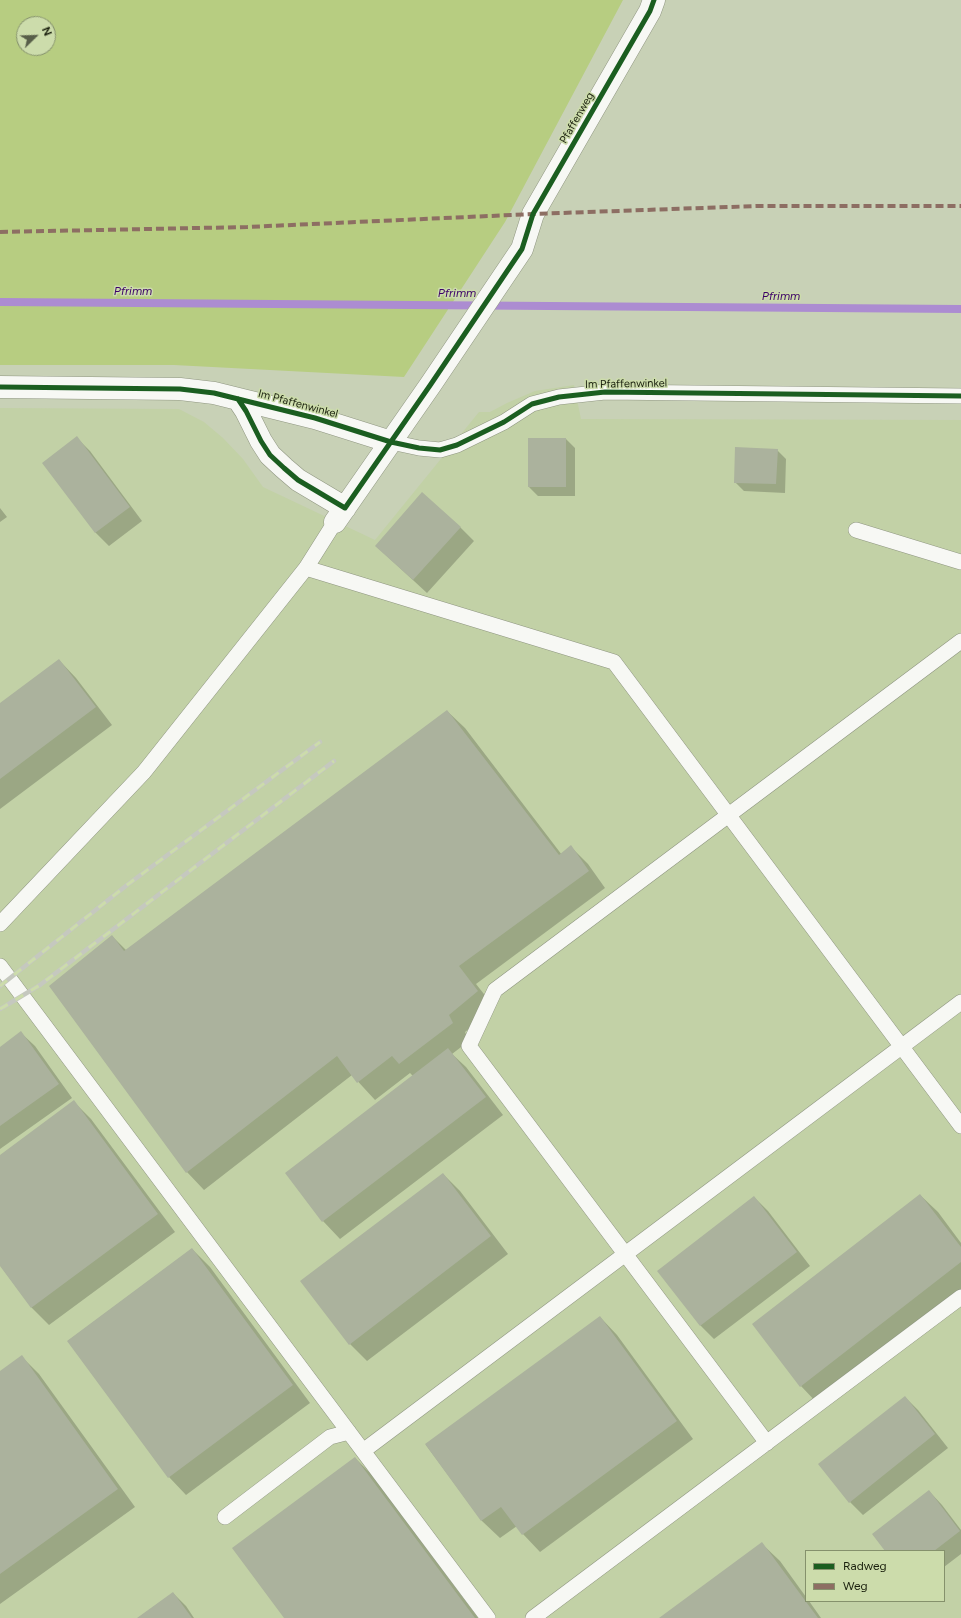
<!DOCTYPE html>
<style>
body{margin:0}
#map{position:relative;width:961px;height:1618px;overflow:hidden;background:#c8d1b6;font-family:Figtree,sans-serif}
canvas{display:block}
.legend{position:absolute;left:805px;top:1550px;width:140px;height:52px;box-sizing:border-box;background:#ccdcab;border:1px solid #85916c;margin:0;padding:5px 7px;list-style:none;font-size:12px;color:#1b210e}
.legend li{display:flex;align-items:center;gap:8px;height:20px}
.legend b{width:20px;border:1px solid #85916c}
.north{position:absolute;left:16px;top:16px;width:40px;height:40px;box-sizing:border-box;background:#ccdcab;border:1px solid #85916c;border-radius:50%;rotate:67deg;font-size:11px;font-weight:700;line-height:16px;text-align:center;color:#1b210e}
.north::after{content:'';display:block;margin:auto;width:14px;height:18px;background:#585f49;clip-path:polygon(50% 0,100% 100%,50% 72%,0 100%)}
</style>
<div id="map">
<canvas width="961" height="1618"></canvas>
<ul class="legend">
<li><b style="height:5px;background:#1b5e20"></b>Radweg</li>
<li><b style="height:5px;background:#8d6e63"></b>Weg</li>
</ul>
<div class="north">N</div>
</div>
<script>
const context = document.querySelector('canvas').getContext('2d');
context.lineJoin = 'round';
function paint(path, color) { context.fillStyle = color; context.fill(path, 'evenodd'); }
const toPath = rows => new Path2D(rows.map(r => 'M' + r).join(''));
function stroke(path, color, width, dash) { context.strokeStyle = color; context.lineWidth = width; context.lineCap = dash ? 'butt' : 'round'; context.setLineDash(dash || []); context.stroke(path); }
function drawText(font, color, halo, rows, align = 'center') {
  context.font = font + ' Figtree,sans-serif'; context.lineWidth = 3; context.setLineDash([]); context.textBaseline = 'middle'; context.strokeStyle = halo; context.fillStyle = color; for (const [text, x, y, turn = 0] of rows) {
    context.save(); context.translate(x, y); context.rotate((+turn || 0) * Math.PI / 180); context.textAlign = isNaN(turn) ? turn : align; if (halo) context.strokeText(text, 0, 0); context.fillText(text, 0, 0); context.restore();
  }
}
paint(toPath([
 [574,385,581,419,961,420,961,1618,0,1618,0,408,179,409,204,422,223,438,243,459,263,487,375,540,479,412,490,412,507,403,535,391],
 [806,1551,944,1551,944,1601,806,1601]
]), '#c2d1a6');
paint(toPath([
 [0,0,623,0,505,222,404,377,174,365,0,365],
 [24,24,48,24,48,48,24,48]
]), '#b7cd81');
paint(toPath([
 [77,438,90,451,142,521,109,546,95,532],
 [566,439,575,448,575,496,538,496,529,487],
 [777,450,786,459,785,493,744,491,735,482],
 [0,508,7,517,0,522],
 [460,527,474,541,427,593,376,546],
 [59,660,76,678,112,725,0,809,0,705],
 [447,711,465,728,562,855,571,847,588,864,605,888,476,984,495,1008,465,1032,469,1041,452,1054,466,1067,503,1115,340,1239,323,1221,287,1173,413,1076,410,1073,375,1100,352,1075,204,1190,187,1172,112,936,127,951],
 [21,1033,35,1046,72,1098,0,1149,0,1048],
 [74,1102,91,1119,175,1232,49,1325,32,1308,0,1265,0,1156],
 [443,1174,460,1191,508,1254,367,1361,350,1344],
 [920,1195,938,1212,961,1243,961,1293,818,1404,801,1386],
 [754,1197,768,1211,810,1266,714,1339,701,1326,659,1271],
 [192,1249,210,1267,310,1403,186,1495,169,1477,68,1341],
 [600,1317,617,1335,693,1439,540,1552,523,1534,517,1526,500,1538,482,1521,426,1445],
 [22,1357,39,1374,135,1507,0,1604,0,1372],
 [905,1397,918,1410,948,1448,863,1515,850,1502],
 [355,1458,372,1475,478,1618,285,1618],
 [929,1491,942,1505,961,1530,961,1554,944,1567,944,1551,887,1551],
 [762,1544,780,1561,806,1597,806,1601,809,1601,821,1618,661,1618],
 [173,1593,186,1606,194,1618,138,1618]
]), '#0003');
stroke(toPath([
 [0,302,961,309]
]), '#ac8cd1', 8);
paint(toPath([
 [77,436,130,507,95,533,42,463],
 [528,438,566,438,566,487,528,487],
 [735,447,778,449,776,484,734,483],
 [422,492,461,527,413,580,375,546],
 [59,659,96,707,0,779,0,703],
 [447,710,559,855,571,845,589,871,459,966,478,991,449,1015,453,1023,399,1064,392,1056,357,1083,337,1056,186,1173,49,986,112,935,124,951],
 [21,1031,59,1084,0,1126,0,1047],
 [448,1048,486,1097,322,1222,285,1173],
 [74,1100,158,1214,31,1308,0,1266,0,1155],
 [443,1173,491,1236,349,1345,300,1281],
 [920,1194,961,1247,961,1262,800,1387,752,1324],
 [754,1196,797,1252,700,1326,657,1271],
 [192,1248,293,1385,168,1478,67,1341],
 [600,1316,677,1421,522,1535,501,1507,481,1521,425,1444],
 [22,1355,118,1489,0,1574,0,1371],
 [905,1396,935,1434,849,1503,818,1464],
 [355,1457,475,1618,284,1618,232,1548],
 [929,1490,960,1531,934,1551,885,1551,872,1534],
 [762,1542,818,1618,659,1618],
 [173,1592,192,1618,137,1618]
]), '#abb29d');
const lane = toPath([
 [391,442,419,448,440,450,457,445,504,422,532,404,559,397,605,392,961,396],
 [856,530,961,562],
 [306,568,614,662,961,1126],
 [0,924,144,772,306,568,335,522],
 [0,966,488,1618],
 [767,1443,469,1046,495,990,961,641],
 [363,1451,961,1002],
 [225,1517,330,1437,349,1432],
 [533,1618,961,1297]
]);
const street = toPath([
 [0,387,180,389,214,393,315,418,391,442],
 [238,399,246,411,261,441,270,455,284,468,298,480,345,508],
 [335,522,431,384,522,249,533,214,650,11,654,0]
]);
stroke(lane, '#8f9681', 16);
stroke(street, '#8f9681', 23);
stroke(lane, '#f7f8f4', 15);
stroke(street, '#f7f8f4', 22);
const rail = toPath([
 [0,986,127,885,320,742],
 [0,1009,40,985,334,761]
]);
stroke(rail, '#c5c8bf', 4.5);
stroke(rail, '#ccdcab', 3, [9]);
stroke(toPath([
 [0,232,247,227,533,214,757,206,961,206]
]), '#8d6e63', 4, [8, 4]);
stroke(toPath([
 [0,387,180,389,214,393,315,418,391,442,419,448,440,450,457,445,504,422,532,404,559,397,605,392,961,396],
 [238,399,246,411,261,441,270,455,284,468,298,480,345,508,431,384,522,249,533,214,650,11,654,0]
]), '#1b5e20', 5);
drawText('11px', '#1b210e', '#ccdcab', [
 ["Pfaffenweg",577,118,-60],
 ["Im Pfaffenwinkel",626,384,-1],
 ["Im Pfaffenwinkel",298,404,15]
]);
drawText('italic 12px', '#3c0068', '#ccdcab', [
 ["Pfrimm",133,291],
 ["Pfrimm",457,293],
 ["Pfrimm",781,296]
]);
</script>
